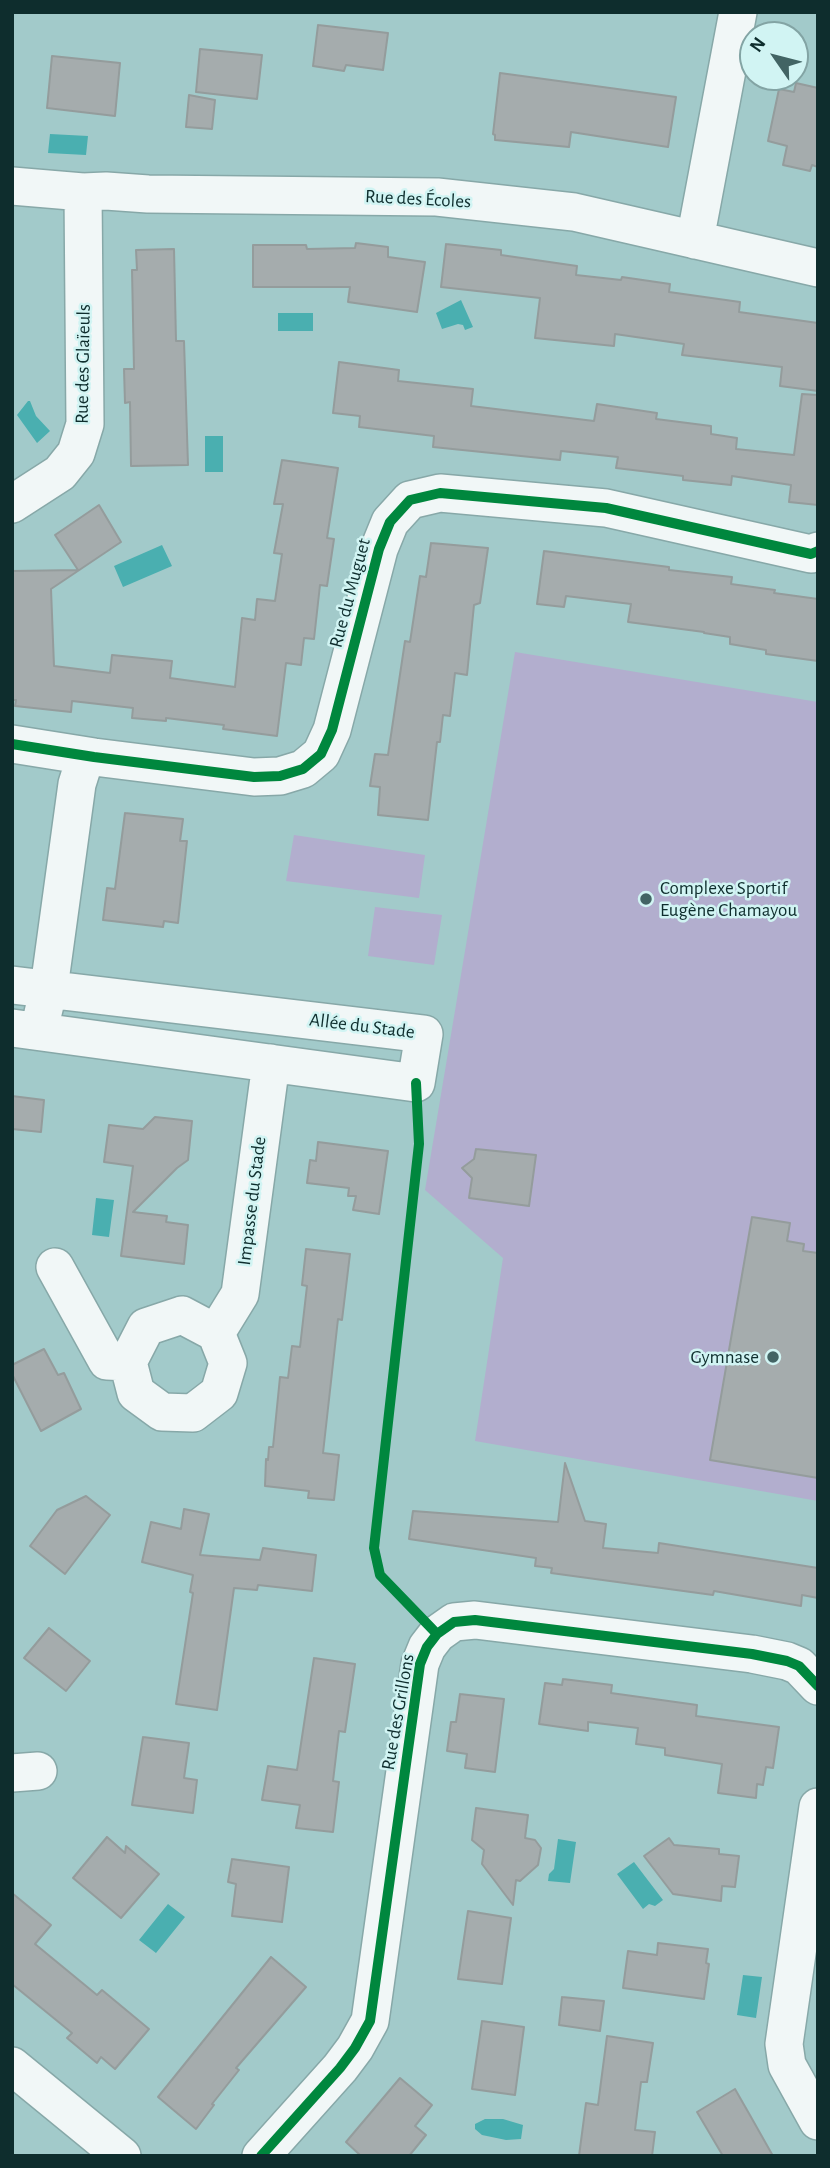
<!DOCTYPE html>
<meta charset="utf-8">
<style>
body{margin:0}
#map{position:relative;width:830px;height:2168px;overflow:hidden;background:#a2caca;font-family:"Alegreya Sans",sans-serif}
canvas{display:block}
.frame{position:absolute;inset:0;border:14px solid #0e2d2d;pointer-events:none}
.north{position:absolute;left:739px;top:21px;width:70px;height:70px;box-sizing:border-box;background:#d1f4f3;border:2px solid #83a4a4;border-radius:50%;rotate:305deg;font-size:19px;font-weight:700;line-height:28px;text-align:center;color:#0e2d2d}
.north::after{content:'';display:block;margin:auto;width:24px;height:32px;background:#426464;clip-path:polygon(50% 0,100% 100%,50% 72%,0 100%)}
</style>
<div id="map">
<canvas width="830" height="2168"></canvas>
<div class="frame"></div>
<div class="north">N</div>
</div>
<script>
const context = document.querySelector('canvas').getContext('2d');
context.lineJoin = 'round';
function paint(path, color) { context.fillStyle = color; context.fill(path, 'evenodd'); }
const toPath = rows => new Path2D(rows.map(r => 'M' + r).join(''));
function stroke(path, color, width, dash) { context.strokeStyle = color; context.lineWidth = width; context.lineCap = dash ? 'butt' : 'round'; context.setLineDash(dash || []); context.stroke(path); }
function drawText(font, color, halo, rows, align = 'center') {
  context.font = font + ' "Alegreya Sans",sans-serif'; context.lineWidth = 5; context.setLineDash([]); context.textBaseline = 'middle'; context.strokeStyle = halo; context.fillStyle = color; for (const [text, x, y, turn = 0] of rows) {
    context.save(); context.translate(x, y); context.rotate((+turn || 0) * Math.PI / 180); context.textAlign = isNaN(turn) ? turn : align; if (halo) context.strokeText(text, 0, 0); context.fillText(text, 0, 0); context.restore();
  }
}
paint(toPath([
 [515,652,818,702,818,1501,475,1441,503,1258,425,1190],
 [294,835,425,855,419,898,286,881],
 [375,907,442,915,434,965,368,956]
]), '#b2aece');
paint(toPath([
 [50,134,88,136,86,155,48,153],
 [461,300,473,327,465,330,463,325,458,324,442,329,436,313],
 [278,313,313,313,313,331,278,331],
 [28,401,30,401,36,416,50,431,37,443,17,415],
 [205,436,223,436,223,472,205,472],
 [162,545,172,566,123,587,114,566],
 [96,1198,114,1200,109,1237,92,1235],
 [558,1839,576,1842,570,1883,548,1881,549,1874,554,1869],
 [634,1862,663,1900,655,1906,649,1904,643,1909,617,1874],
 [168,1904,185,1917,156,1953,139,1940],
 [743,1975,762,1977,756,2018,737,2015],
 [485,2119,503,2119,523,2125,521,2139,506,2140,482,2135,475,2129,475,2124]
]), '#4aafb0');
const building = toPath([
 [318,25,388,33,383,70,346,65,344,71,313,66,318,25],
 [200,49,262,55,257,99,196,92,200,49],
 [52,56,120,63,115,116,47,108,52,56],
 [500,73,676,97,668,147,571,132,569,147,495,140,495,135,493,134,500,73],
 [796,83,818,88,818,167,812,165,810,171,783,165,787,146,768,141,779,89,794,92,796,83],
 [189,95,215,100,212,129,186,127,189,95],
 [356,243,388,247,388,257,425,262,417,312,348,302,350,287,253,287,253,245,306,245,307,249,355,248,356,243],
 [446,244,501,250,501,255,577,266,576,275,621,280,622,277,670,284,669,292,740,302,739,312,818,323,818,391,780,386,782,367,682,355,684,344,615,334,614,346,535,338,540,298,441,287,446,244],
 [174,249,176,341,184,341,188,465,131,466,130,402,125,403,124,369,134,369,132,270,137,270,136,250,174,249],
 [339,362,399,370,398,381,473,389,471,406,594,421,597,404,657,413,656,419,711,426,711,434,737,438,736,449,794,455,802,394,818,395,818,505,789,502,791,485,732,476,731,485,683,480,683,476,616,468,618,457,561,451,560,460,433,447,434,436,359,427,360,416,333,413,339,362],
 [282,460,338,468,327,538,334,539,327,586,320,585,314,639,304,638,301,665,286,663,277,736,223,729,224,725,166,718,166,721,132,718,133,708,72,701,71,712,15,706,16,700,12,700,12,571,78,570,55,535,99,505,121,542,51,589,54,666,110,673,112,655,172,661,170,678,235,687,242,618,255,620,257,599,275,601,282,554,274,553,283,504,274,504,282,460],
 [431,543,488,548,480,603,474,605,467,675,455,673,450,716,443,715,440,742,437,742,428,820,378,815,380,787,370,786,375,754,388,755,405,641,410,642,420,576,426,577,431,543],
 [544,551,669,567,669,570,732,577,731,584,775,590,774,593,818,599,818,661,766,654,766,650,730,644,730,637,704,633,704,632,628,622,631,604,566,596,564,607,537,604,544,551],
 [125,813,183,819,180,841,187,841,178,923,164,921,163,927,103,920,107,888,115,889,125,813],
 [12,1096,44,1100,41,1132,12,1129,12,1096],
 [155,1117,192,1121,188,1160,177,1168,133,1212,167,1216,166,1222,188,1225,184,1264,121,1256,133,1166,104,1162,109,1125,143,1129,155,1117],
 [318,1142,388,1151,379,1214,353,1210,356,1196,348,1196,349,1188,307,1183,310,1160,316,1161,318,1142],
 [476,1149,536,1155,529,1206,469,1198,472,1178,462,1168,474,1159,476,1149],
 [752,1217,790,1223,787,1241,804,1244,803,1251,818,1253,818,1478,710,1460,752,1217],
 [306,1249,350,1254,342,1320,338,1319,323,1453,339,1455,334,1500,308,1498,309,1491,265,1486,266,1459,268,1460,269,1447,273,1447,280,1377,288,1378,292,1346,300,1347,307,1286,302,1285,306,1249],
 [44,1349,58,1375,64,1373,81,1409,41,1431,12,1374,12,1365,44,1349],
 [565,1463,585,1521,606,1524,603,1548,658,1553,659,1543,818,1568,818,1598,802,1595,801,1606,714,1591,713,1595,551,1573,552,1568,535,1566,536,1558,409,1539,413,1511,558,1522,565,1463],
 [86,1496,110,1515,65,1574,30,1546,57,1510,86,1496],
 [184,1509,209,1514,200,1555,260,1560,263,1548,316,1555,312,1591,258,1585,257,1590,234,1588,217,1710,176,1704,193,1593,190,1592,193,1575,142,1562,151,1522,181,1529,184,1509],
 [49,1628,90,1661,66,1691,24,1658,49,1628],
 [314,1658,355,1664,345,1732,339,1731,333,1781,339,1782,333,1832,296,1828,300,1805,262,1800,268,1766,297,1770,314,1658],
 [563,1679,612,1685,611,1693,697,1705,696,1716,779,1727,773,1768,766,1767,763,1785,757,1784,756,1798,718,1793,722,1764,665,1755,665,1748,636,1744,638,1728,588,1722,588,1731,539,1724,545,1683,562,1685,563,1679],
 [460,1694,504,1699,495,1772,465,1768,467,1754,447,1751,451,1722,456,1722,460,1694],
 [143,1737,189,1743,184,1778,197,1780,193,1813,132,1805,143,1737],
 [476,1808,528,1815,525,1838,535,1840,541,1848,538,1865,520,1881,516,1880,513,1905,482,1864,484,1850,472,1840,476,1808],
 [107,1837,125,1853,126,1846,159,1874,121,1918,73,1878,107,1837],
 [669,1838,674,1845,719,1849,719,1854,739,1856,735,1887,722,1886,721,1901,673,1894,644,1856,669,1838],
 [232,1859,289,1867,282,1922,232,1916,236,1884,228,1882,232,1859],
 [12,1893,51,1925,35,1944,97,1995,102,1990,149,2029,115,2069,101,2057,97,2063,67,2038,72,2033,12,1984,12,1893],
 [468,1911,511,1918,502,1984,458,1979,468,1911],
 [658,1943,708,1949,706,1963,709,1964,704,1999,623,1988,628,1951,657,1955,658,1943],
 [271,1957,306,1987,236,2068,239,2070,212,2104,214,2105,196,2129,158,2097,271,1957],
 [562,1997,604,2001,600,2031,559,2025,562,1997],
 [482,2021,524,2027,515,2095,472,2089,482,2021],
 [607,2036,653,2043,647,2082,641,2082,635,2130,655,2132,652,2156,579,2156,586,2103,598,2105,607,2036],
 [400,2078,432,2105,415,2126,426,2135,409,2156,361,2156,346,2142,400,2078],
 [735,2089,751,2117,773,2156,723,2156,697,2112,735,2089]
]);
paint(building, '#a5acad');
stroke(building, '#949c9c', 2);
const street = toPath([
 [12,186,83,192,106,191,148,194,437,197,574,212,818,268],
 [695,240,738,12],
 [12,504,60,473,76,453,85,424,83,192],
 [12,744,94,757,254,777,280,776,303,769,321,754,332,730,379,549,390,522,410,500,440,493,606,508,811,554,818,551],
 [12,985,424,1034,416,1083,12,1028],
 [43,1013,49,988,77,784,83,765,94,757],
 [55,1267,107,1361,128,1362],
 [182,1315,216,1333,228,1363,219,1393,193,1413,162,1412,136,1393,128,1362,146,1327,182,1315],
 [216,1333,240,1294,271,1063],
 [12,1773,38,1771],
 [818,1807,784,2044,787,2065,818,2121],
 [12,2066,122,2156],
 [261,2156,340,2068,355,2048,370,2021,420,1664,427,1647,437,1634,454,1622,475,1620,752,1654,787,1661,799,1666,818,1686]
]);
stroke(street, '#87a8a8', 40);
stroke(street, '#f1f7f7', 37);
stroke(toPath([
 [12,744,94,757,254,777,280,776,303,769,321,754,332,730,379,549,390,522,410,500,440,493,606,508,811,554,818,551],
 [416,1083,419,1144,374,1548,380,1575,437,1634],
 [261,2156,340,2068,355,2048,370,2021,420,1664,427,1647,437,1634,454,1622,475,1620,752,1654,787,1661,799,1666,818,1686]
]), '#00873e', 10);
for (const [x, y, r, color] of [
 [646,899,7,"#426464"],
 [773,1357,7,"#426464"]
]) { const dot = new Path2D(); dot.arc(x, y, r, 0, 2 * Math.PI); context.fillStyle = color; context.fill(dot); stroke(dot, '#d1f4f3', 2.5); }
drawText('19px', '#0e2d2d', '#d1f4f3', [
 ["Rue des Écoles",418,199,3],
 ["Rue des Glaïeuls",83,364,-89],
 ["Rue du Muguet",350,593,-75],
 ["Allée du Stade",362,1026,7],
 ["Impasse du Stade",252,1201,-83],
 ["Rue des Grillons",398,1712,-80]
]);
drawText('19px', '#0e2d2d', '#d1f4f3', [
 ["Complexe Sportif",660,888],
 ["Eugène Chamayou",660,910],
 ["Gymnase",759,1357,"right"]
], 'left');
</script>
